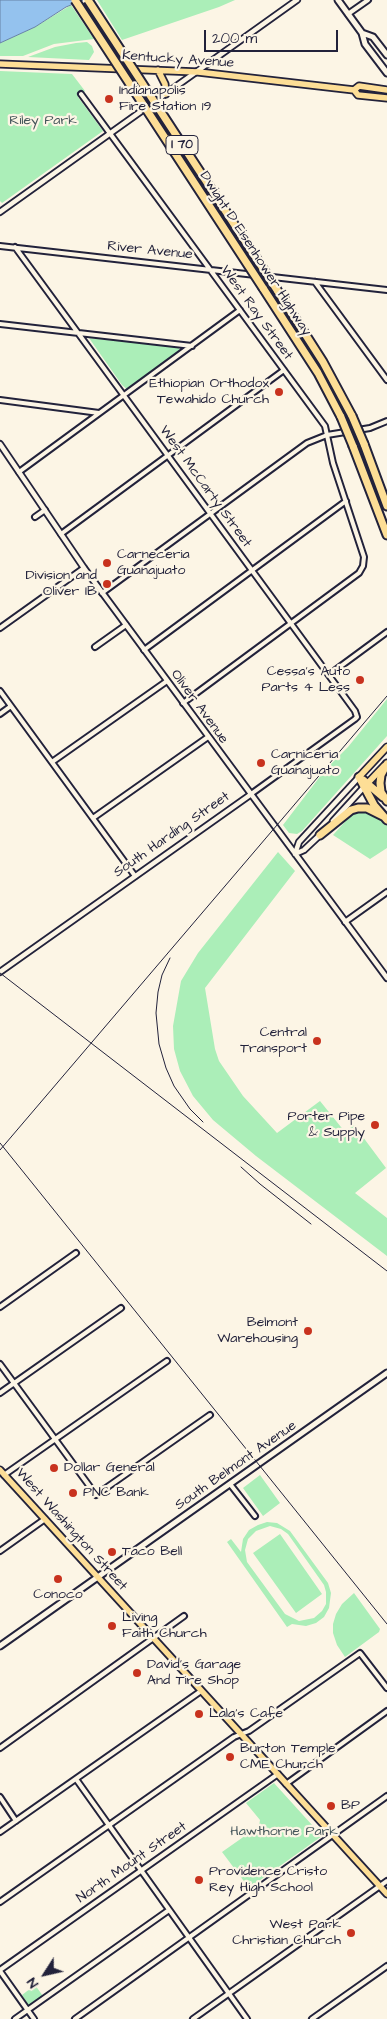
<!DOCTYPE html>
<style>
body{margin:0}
#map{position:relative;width:387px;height:2019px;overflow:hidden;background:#fcf5e5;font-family:"Architects Daughter",sans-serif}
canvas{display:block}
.north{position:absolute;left:20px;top:1949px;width:50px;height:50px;-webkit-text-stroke:4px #fcf5e5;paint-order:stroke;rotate:235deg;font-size:14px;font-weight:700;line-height:20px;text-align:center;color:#22223b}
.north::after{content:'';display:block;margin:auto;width:18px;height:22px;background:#22223b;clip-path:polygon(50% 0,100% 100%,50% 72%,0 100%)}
.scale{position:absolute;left:204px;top:30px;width:134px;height:22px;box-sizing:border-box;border:2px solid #22223b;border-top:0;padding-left:6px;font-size:15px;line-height:18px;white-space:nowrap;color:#22223b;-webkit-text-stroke:4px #fcf5e5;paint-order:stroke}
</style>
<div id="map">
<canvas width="387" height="2019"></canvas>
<div class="north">N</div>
<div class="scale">200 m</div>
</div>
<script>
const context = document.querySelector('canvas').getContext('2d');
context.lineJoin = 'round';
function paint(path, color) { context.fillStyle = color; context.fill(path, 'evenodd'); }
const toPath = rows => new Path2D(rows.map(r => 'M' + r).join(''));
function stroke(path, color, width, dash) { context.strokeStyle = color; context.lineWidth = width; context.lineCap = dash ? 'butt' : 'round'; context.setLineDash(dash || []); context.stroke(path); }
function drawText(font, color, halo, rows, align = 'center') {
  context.font = font + ' "Architects Daughter",sans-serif'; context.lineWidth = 4.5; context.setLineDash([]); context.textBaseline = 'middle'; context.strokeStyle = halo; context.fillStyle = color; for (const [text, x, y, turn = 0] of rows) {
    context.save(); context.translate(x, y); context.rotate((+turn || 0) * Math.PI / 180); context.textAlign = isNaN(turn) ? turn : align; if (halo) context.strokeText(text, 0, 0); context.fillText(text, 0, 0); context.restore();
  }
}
paint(toPath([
 [97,0,235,0,219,7,122,40],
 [71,5,94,39,54,44,23,56,0,56,0,43,35,27],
 [76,43,87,42,92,46,94,52,89,60,28,57,55,47],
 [0,71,72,74,85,91,78,97,103,131,2,203,0,201],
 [89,338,178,347,180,350,128,390,122,385],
 [387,699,387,736,302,831,297,834,289,833,283,825,325,770,348,747],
 [365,810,373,814,387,826,387,848,370,859,333,835,353,813],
 [278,852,295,871,205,988,215,1049,219,1061,243,1096,277,1133,320,1101,345,1132,354,1125,386,1168,355,1193,387,1218,387,1256,256,1156,213,1120,193,1096,180,1071,174,1049,173,1026,181,981,198,953],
 [260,1475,280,1503,263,1516,243,1488],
 [267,1522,277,1523,290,1531,328,1583,331,1593,329,1608,324,1617,316,1623,306,1626,292,1624,287,1627,227,1542,231,1539,241,1552,243,1539,249,1530,258,1525],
 [270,1526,281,1529,288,1534,324,1585,326,1592,326,1604,322,1611,314,1618,299,1621,285,1614,247,1562,245,1550,248,1539,256,1531],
 [280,1534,322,1594,296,1613,253,1553],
 [354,1593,380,1629,379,1632,345,1657,337,1645,333,1633,333,1624,336,1614,342,1604],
 [274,1783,322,1836,249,1888,222,1852,259,1826,260,1820,246,1803],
 [35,1985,43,1996,29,2006,22,1995]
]), '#abeeb8');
const water = toPath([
 [0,0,83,0,66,7,35,27,0,43,0,0]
]);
paint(water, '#94c2ee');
stroke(water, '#6682a6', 1);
const minor = toPath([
 [348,14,368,0],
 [81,94,325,426,333,463,364,557,363,566,359,573,183,703],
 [0,246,387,290],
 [15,247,355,711,357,717,355,719,251,794],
 [315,282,387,380],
 [0,324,192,346],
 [0,400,99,413],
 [19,472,240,310],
 [35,517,45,510],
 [61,534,284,370],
 [102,593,307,443,327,435,370,428,387,421],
 [0,628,84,568],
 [95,647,126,625],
 [144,650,346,501],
 [330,674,387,632],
 [0,691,135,876],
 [0,714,11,706],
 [52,762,167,681],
 [93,818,208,737],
 [345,922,387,892],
 [0,1307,76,1253],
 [0,1364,96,1495,210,1415],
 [0,1393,121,1308],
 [4,1475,167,1361],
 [230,1484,255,1516],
 [0,1551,45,1519],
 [0,1748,184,1616],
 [76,1779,247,2019],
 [286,1784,387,1711],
 [0,1797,16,1821],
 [0,1832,201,1691],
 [0,1902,234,1737,249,1731,360,1653,387,1688],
 [0,1970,278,1774],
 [0,1971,34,2019],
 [15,2019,169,1910],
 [75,2019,387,1796],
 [193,2019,387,1881],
 [312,2019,387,1966]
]);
const tertiary = toPath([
 [0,212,297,0],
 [0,444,84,568,387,978],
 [333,821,364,787],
 [321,834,304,850,295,854,299,842,359,777],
 [0,972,250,795]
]);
const secondary = toPath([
 [338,0,362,33,365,44,387,73],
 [362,33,373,37,387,55],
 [0,1646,387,1373]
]);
const primary = toPath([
 [0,64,198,72,354,90,358,95,387,98],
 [158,70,165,84,166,94],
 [354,90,359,86,387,90],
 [359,777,387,747],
 [364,787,384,766],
 [0,1470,387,1894]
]);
const motorway = toPath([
 [263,288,318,373,341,417],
 [277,290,323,362,352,416],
 [364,444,387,506],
 [353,446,387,535],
 [387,764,381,775,380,783,381,792,387,801],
 [359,777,374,805,387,820],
 [363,780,383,797],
 [320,835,351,810,358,808,367,808,383,816]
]);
stroke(minor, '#22223b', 8);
stroke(tertiary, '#22223b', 8);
stroke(secondary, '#22223b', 9);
stroke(primary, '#22223b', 9);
stroke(motorway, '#22223b', 11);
stroke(minor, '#fcf5e5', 4);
stroke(tertiary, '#fcf5e5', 4.5);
stroke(secondary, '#fcf5e5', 5);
stroke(primary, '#fdde96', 5.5);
stroke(motorway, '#fdde96', 7);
stroke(toPath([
 [170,958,162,975,158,992,156,1013,159,1044,166,1068,174,1086,190,1109,203,1122],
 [0,973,387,1271],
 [0,1143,387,1624],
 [0,1150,387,696],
 [241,1167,260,1184,311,1224]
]), '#22223b', 1);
const motorwayBridge = toPath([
 [75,0,263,288],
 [88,0,277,290],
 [352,416,364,444],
 [341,417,353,446]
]);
stroke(motorwayBridge, '#22223b', 11, []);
stroke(motorwayBridge, '#fdde96', 7);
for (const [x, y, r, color] of [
 [109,99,5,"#c8321e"],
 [279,392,5,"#c8321e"],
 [107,563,5,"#c8321e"],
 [107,584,5,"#c8321e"],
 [360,680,5,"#c8321e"],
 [261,763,5,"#c8321e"],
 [317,1041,5,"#c8321e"],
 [375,1125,5,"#c8321e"],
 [308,1331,5,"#c8321e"],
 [54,1468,5,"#c8321e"],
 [73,1493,5,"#c8321e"],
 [112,1552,5,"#c8321e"],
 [58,1579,5,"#c8321e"],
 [112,1626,5,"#c8321e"],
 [137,1673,5,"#c8321e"],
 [199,1714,5,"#c8321e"],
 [230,1757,5,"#c8321e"],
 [331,1806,5,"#c8321e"],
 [199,1880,5,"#c8321e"],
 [351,1933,5,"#c8321e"]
]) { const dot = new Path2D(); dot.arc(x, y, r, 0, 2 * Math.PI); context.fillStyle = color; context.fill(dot); stroke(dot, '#fcf5e5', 2); }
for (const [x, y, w] of [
 [182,145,32]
]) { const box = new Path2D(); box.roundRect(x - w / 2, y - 9.5, w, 19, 4); context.fillStyle = '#fcf5e5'; context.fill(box); stroke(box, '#22223b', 1); }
drawText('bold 12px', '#22223b', null, [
 ["I 70",182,145]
]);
drawText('14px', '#22223b', '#fcf5e5', [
 ["Kentucky Avenue",178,60,4],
 ["River Avenue",150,251,6],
 ["Dwight D Eisenhower Highway",255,254,57],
 ["West Ray Street",256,313,54],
 ["West McCarty Street",205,487,54],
 ["Oliver Avenue",199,707,54],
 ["South Harding Street",172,835,-35],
 ["South Belmont Avenue",236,1466,-35],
 ["West Washington Street",71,1530,48],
 ["North Mount Street",132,1863,-35]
]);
drawText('14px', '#22223b', '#fcf5e5', [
 ["Indianapolis",119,91],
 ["Fire Station 19",119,107],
 ["Ethiopian Orthodox",269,384,"right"],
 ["Tewahido Church",269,400,"right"],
 ["Carneceria",117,555],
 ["Guanajuato",117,571],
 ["Division and",97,576,"right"],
 ["Oliver IB",97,592,"right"],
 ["Cessa's Auto",350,672,"right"],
 ["Parts 4 Less",350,688,"right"],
 ["Carniceria",271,755],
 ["Guanajuato",271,771],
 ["Central",307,1033,"right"],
 ["Transport",307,1049,"right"],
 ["Porter Pipe",365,1117,"right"],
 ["& Supply",365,1133,"right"],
 ["Belmont",298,1323,"right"],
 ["Warehousing",298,1339,"right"],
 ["Dollar General",64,1468],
 ["PNC Bank",83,1493],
 ["Taco Bell",122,1552],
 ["Conoco",58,1595,"center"],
 ["Living",122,1618],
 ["Faith Church",122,1634],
 ["David's Garage",147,1665],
 ["And Tire Shop",147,1681],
 ["Lala's Cafe",209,1714],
 ["Burton Temple",240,1749],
 ["CME Church",240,1765],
 ["BP",341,1806],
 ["Providence Cristo",209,1872],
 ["Rey High School",209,1888],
 ["West Park",341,1925,"right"],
 ["Christian Church",341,1941,"right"]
], 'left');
drawText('14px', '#44555a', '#fcf5e5', [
 ["Riley Park",43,121],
 ["Hawthorne Park",284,1832]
]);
</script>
